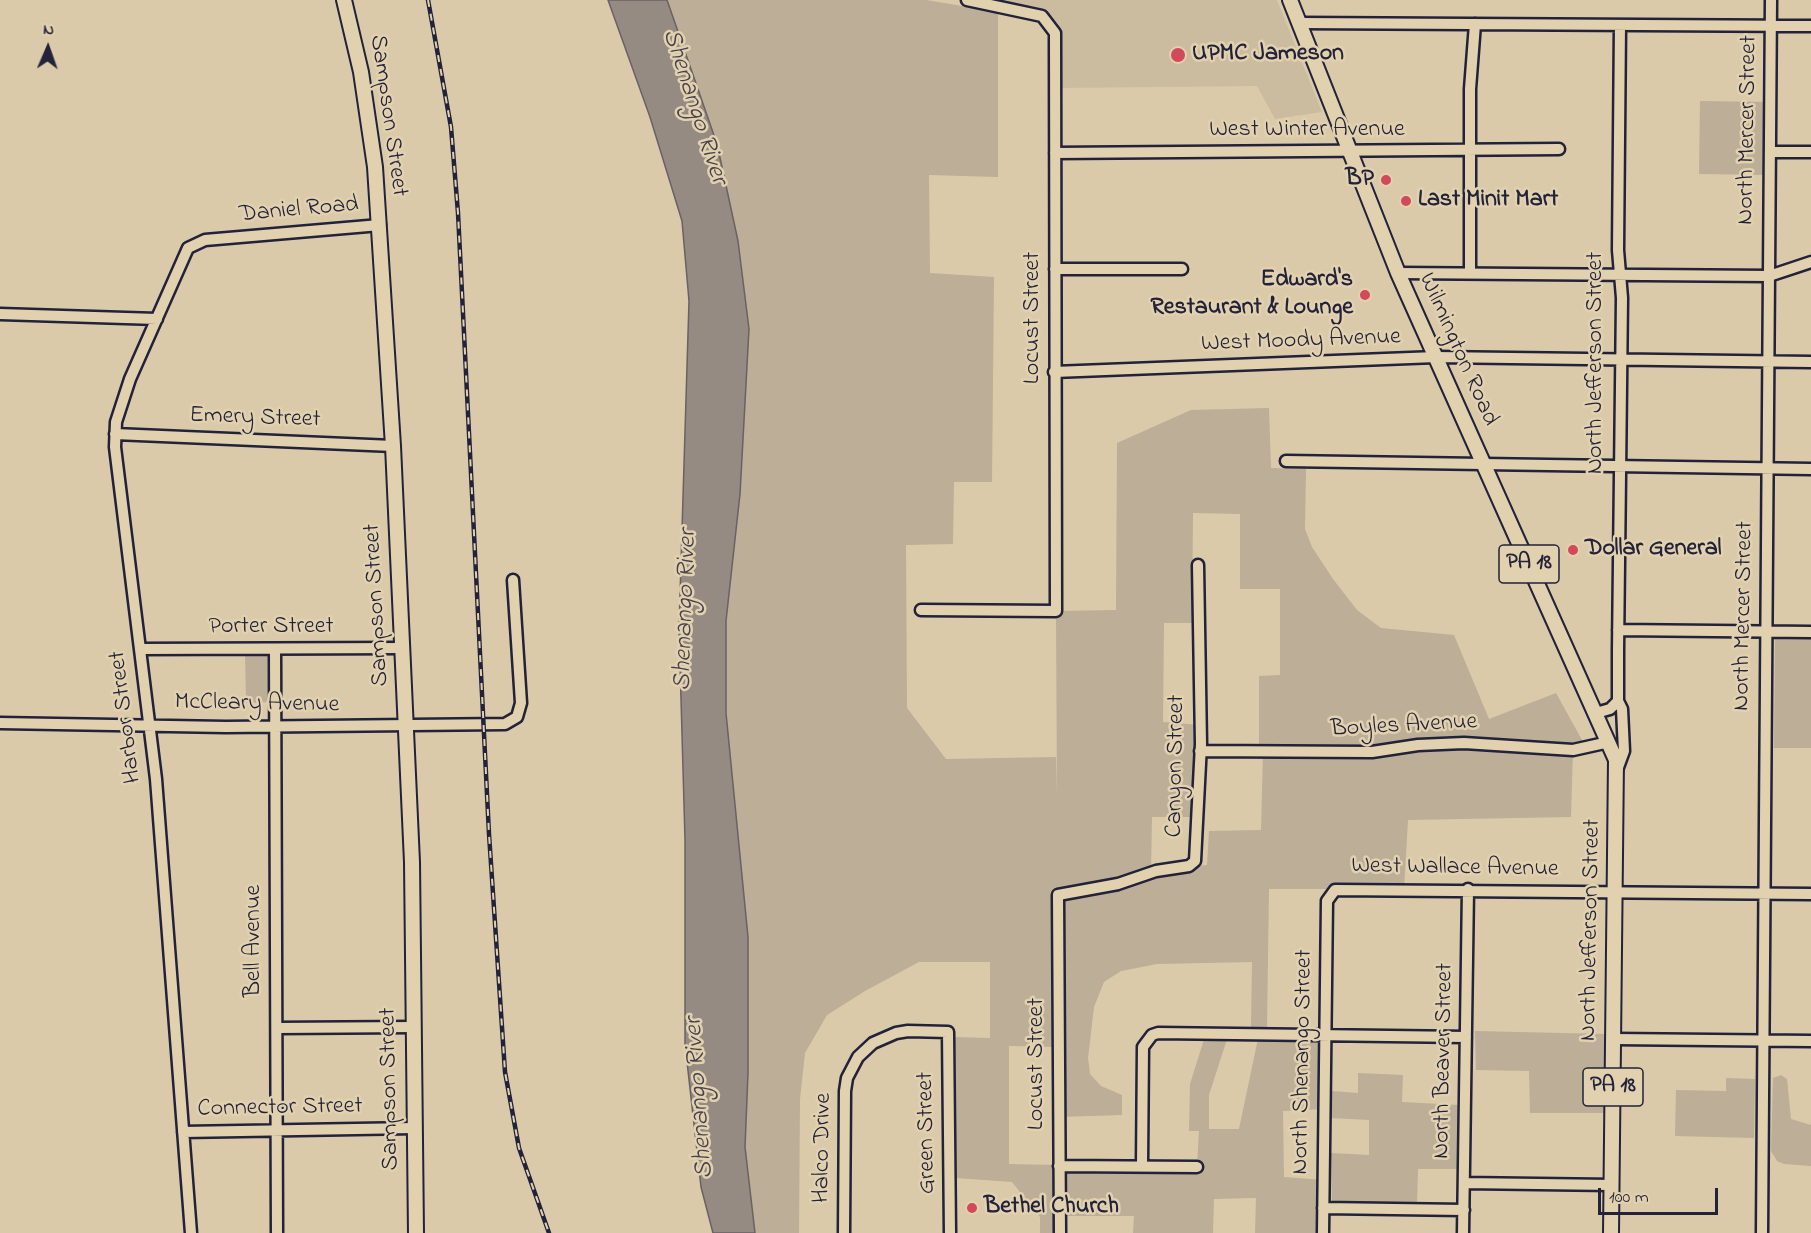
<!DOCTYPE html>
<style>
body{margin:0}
#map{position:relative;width:1811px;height:1233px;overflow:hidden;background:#dacaa9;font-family:"Indie Flower",sans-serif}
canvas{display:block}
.north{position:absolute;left:18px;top:18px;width:60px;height:60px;-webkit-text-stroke:4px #e2d1ae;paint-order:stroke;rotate:2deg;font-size:16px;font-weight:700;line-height:24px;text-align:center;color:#22223b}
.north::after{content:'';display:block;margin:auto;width:21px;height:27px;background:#22223b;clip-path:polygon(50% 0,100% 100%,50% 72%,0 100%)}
.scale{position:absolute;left:1598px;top:1188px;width:120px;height:27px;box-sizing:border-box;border:3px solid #22223b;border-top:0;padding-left:8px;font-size:18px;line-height:21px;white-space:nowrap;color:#22223b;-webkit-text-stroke:4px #e2d1ae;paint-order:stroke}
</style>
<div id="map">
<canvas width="1811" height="1233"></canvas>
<div class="north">N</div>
<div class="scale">100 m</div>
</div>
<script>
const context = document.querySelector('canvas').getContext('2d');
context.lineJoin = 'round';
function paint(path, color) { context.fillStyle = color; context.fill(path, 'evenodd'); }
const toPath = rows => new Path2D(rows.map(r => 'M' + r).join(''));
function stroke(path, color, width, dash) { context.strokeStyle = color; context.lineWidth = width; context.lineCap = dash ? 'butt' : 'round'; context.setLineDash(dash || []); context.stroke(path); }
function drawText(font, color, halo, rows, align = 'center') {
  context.font = font + ' "Indie Flower",sans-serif'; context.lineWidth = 5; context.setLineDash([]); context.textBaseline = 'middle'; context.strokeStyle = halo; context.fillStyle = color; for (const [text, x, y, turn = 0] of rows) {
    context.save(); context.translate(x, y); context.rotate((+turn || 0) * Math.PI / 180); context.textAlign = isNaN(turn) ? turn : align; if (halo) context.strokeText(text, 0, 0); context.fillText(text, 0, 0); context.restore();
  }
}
paint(toPath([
 [981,0,1277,0,1322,112,1275,119,1257,86,1058,88,1058,24,1046,14]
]), '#cbbca0');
paint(toPath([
 [667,0,926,0,998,12,998,177,929,175,930,273,994,277,992,482,954,482,953,544,906,545,907,708,946,759,1056,757,1057,797,1056,611,1116,610,1117,443,1191,410,1269,408,1271,468,1306,469,1305,529,1312,547,1333,579,1357,610,1381,628,1454,635,1489,719,1556,693,1587,749,1573,750,1571,817,1408,820,1404,889,1269,889,1267,1027,1251,1028,1252,962,1157,964,1121,971,1104,982,1094,1007,1088,1058,1090,1074,1101,1086,1122,1095,1122,1115,1058,1117,1058,1047,1009,1046,1009,1164,1054,1165,1053,1233,1040,1233,1040,1217,1012,1182,956,1178,955,1037,990,1038,990,962,919,962,865,991,827,1015,805,1053,800,1099,799,1233,755,1233,745,1147,748,1073,748,937,726,713,726,621,740,494,749,329,717,144],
 [1193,513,1240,514,1240,589,1280,589,1280,675,1259,676,1259,752,1263,753,1261,830,1209,831,1207,865,1171,868,1151,872,1152,817,1198,817,1199,725,1163,722,1164,623,1192,623],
 [1700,101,1770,102,1770,175,1699,174],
 [1775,638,1811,638,1811,748,1774,748],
 [270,652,270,702,246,703,245,653],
 [1475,1031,1605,1034,1604,1113,1530,1113,1529,1071,1476,1070],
 [1206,1033,1229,1033,1209,1095,1209,1129,1239,1129,1259,1034,1326,1036,1324,1109,1283,1111,1284,1177,1323,1180,1323,1233,1255,1233,1256,1198,1214,1199,1213,1233,1133,1233,1134,1216,1059,1216,1059,1166,1197,1166,1199,1131,1189,1131,1190,1084],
 [1358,1073,1403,1075,1402,1102,1459,1105,1458,1169,1418,1169,1417,1204,1332,1203,1331,1153,1369,1155,1369,1120,1330,1118,1331,1091,1358,1093],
 [1781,1075,1787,1079,1791,1119,1811,1125,1811,1166,1784,1164,1777,1161,1771,1151,1773,1078],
 [1726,1078,1755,1079,1754,1138,1675,1136,1676,1090,1726,1091]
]), '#bcae97');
const water = toPath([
 [608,0,667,0,717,144,738,241,749,329,740,494,726,621,726,713,748,937,748,1073,745,1147,755,1233,713,1233,701,1187,685,1044,685,840,679,628,689,301,682,221,650,117,608,0]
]);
paint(water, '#968b82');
stroke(water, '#686166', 1.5);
const minor = toPath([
 [1299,23,1811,26],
 [1770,152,1811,152],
 [1055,153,1559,149],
 [1055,269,1182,269],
 [1398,273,1769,276,1811,262],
 [1470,273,1470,89,1475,24],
 [0,314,157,319],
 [1054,372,1436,357,1811,362],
 [115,434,393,446],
 [1286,461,1811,469],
 [921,610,1056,611,1055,33,1042,16,967,0],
 [1618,630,1811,632],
 [140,649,403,648],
 [275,649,277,1233],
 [1596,713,1610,709,1618,701],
 [0,723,226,727,505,724,517,717,521,703,513,580],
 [1200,751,1372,752,1418,745,1464,743,1573,750,1609,742],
 [1617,770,1624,751,1622,709,1618,701,1618,650,1622,298,1618,250,1620,25],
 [277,1028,413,1027],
 [1614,1039,1811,1041],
 [183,1132,414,1128],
 [1142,1165,1143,1047,1152,1035,1158,1033,1466,1037],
 [1059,1166,1197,1167],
 [1464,1183,1612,1185],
 [1323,1208,1464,1210],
 [191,1233,156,779,115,447,116,422,130,379,188,248,205,240,380,225],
 [844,1233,845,1091,847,1078,858,1057,873,1043,896,1033,908,1031,948,1032,950,1233],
 [1060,1233,1058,895,1118,884,1156,871,1189,866,1195,861,1201,744,1198,565],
 [1323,1233,1327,901,1335,890,1811,894],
 [1463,1233,1468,889],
 [1762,1233,1771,0]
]);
const major = toPath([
 [344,0,361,72,375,167,393,446,412,862,416,1233],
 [1290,0,1398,273,1616,760,1611,1233]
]);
stroke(minor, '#22223b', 15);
stroke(major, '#22223b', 18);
stroke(minor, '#e2d1ae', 10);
stroke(major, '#e2d1ae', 14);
const rail = toPath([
 [428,0,451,127,458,213,489,834,505,1072,519,1148,549,1233]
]);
stroke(rail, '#22223b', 4.5);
stroke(rail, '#e2d1ae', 2, [7]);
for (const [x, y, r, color] of [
 [1178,55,8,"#d1495b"],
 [1386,180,6,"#d1495b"],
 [1406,201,6,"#d1495b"],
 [1365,295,6,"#d1495b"],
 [1573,550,6,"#d1495b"],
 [972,1208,6,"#d1495b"]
]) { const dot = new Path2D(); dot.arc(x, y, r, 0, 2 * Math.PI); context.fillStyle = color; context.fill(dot); stroke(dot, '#e2d1ae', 2); }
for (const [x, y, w] of [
 [1529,564,60],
 [1613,1087,60]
]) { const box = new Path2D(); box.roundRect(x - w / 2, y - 19, w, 38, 4.5); context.fillStyle = '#e2d1ae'; context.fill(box); stroke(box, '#22223b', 1.5); }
drawText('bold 22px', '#22223b', null, [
 ["PA 18",1529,564],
 ["PA 18",1613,1087]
]);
drawText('bold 24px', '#22223b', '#e2d1ae', [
 ["UPMC Jameson",1192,55],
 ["BP",1374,180,"right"],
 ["Last Minit Mart",1418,201],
 ["Edward's",1353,281,"right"],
 ["Restaurant & Lounge",1353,309,"right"],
 ["Dollar General",1585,550],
 ["Bethel Church",984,1208]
], 'left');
drawText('24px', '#22223b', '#e2d1ae', [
 ["Sampson Street",387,116,82],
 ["North Mercer Street",1749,130,-89],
 ["West Winter Avenue",1307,131],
 ["Daniel Road",299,211,-5],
 ["Locust Street",1034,318,-90],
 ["West Moody Avenue",1301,342,-2],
 ["Wilmington Road",1457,350,66],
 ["North Jefferson Street",1597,363,-90],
 ["Emery Street",255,419,2],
 ["Sampson Street",378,605,-93],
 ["North Mercer Street",1745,616,-89],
 ["Porter Street",271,628],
 ["McCleary Avenue",257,705,1],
 ["Harbor Street",127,717,-97],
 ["Boyles Avenue",1404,727,-3],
 ["Canyon Street",1177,766,-89],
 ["West Wallace Avenue",1455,869,1],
 ["North Jefferson Street",1592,930,-89],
 ["Bell Avenue",255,941,-90],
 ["North Beaver Street",1445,1061,-89],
 ["North Shenango Street",1304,1062,-89],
 ["Locust Street",1038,1064,-90],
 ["Sampson Street",391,1089,-91],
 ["Connector Street",280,1109,-1],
 ["Green Street",928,1133,-91],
 ["Halco Drive",824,1148,-89]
]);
drawText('italic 26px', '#454250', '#e2d1ae', [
 ["Shenango River",693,107,72],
 ["Shenango River",687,610,-88],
 ["Shenango River",701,1098,-94]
]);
</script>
